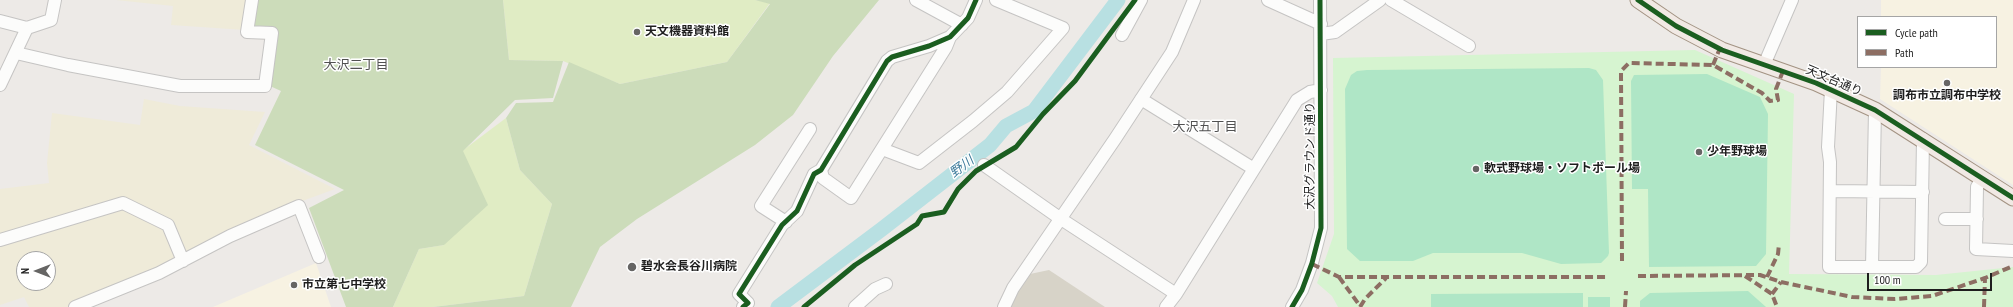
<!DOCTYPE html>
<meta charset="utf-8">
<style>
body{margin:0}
#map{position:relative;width:2013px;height:307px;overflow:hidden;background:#edeae7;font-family:"PT Sans Narrow",sans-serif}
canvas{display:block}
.legend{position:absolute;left:1857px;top:16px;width:140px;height:52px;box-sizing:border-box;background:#fff;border:1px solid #a5a5a5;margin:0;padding:5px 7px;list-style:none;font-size:12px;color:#1e1e1e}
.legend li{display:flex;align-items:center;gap:8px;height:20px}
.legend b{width:20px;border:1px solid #a5a5a5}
.north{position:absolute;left:16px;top:251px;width:40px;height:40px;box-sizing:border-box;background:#fff;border:1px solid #a5a5a5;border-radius:50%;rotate:270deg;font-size:11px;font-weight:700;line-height:16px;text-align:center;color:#1e1e1e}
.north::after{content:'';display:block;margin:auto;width:14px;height:18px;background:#666564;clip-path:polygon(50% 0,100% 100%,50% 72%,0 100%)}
.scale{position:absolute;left:1867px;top:273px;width:125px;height:18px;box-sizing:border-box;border:2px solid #1e1e1e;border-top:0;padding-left:5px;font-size:12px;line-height:14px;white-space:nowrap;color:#1e1e1e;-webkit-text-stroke:3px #fff;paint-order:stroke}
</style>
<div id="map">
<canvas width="2013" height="307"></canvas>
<ul class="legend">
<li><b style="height:5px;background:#1b5e20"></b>Cycle path</li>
<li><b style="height:5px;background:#8d6e63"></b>Path</li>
</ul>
<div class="north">N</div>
<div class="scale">100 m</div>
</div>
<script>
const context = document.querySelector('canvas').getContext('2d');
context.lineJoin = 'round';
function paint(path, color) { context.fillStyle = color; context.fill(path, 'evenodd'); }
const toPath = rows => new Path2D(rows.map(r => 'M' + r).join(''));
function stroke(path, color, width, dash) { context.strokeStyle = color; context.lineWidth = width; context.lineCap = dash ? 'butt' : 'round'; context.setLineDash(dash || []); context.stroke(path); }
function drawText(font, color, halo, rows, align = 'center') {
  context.font = font + ' "PT Sans Narrow","Noto Sans JP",sans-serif'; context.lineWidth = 3; context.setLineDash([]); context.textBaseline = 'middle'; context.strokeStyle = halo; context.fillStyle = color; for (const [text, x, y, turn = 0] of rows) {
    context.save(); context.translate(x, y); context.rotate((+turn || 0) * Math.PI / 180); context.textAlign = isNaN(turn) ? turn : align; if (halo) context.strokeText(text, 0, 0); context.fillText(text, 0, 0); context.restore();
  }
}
paint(toPath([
 [1881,0,2013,0,2013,185,1880,99,1881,67,1996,67,1996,17,1881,17],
 [316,263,331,307,213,307]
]), '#f7f2e2');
paint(toPath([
 [1049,270,1105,307,1009,307,1022,280,1030,274]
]), '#d7d3c8');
paint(toPath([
 [116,0,249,0,245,30,171,25,173,6],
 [144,99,180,106,265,112,249,145,335,189,278,210,180,260,68,307,29,307,24,297,0,305,0,189,49,183,47,163,52,113,140,125],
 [24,259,48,259,48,283,24,283]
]), '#efebd9');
paint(toPath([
 [503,0,755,0,770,3,727,62,620,84,563,61,509,60],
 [506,118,520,170,552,204,524,296,433,307,393,307,419,249,444,245,462,151]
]), '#e0ecc4');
paint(toPath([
 [256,0,503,0,509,60,563,61,553,98,515,100,463,151,488,205,444,245,419,249,393,307,346,307,309,208,344,190,255,145,281,91,270,86,278,32,253,31],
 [755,0,879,0,833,56,793,115,755,145,637,219,600,247,571,307,433,307,524,296,552,204,520,170,506,118,516,103,553,102,569,62,620,84,727,62,770,4]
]), '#ccdcba');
paint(toPath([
 [1695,50,1794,94,1789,274,1936,275,2013,267,2013,307,1338,307,1332,296,1317,283,1334,234,1333,58]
]), '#d6f4d0');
paint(toPath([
 [1589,68,1596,70,1603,80,1609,253,1608,256,1601,263,1561,264,1522,253,1433,253,1413,261,1360,261,1347,249,1345,89,1351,75,1357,71,1367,70],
 [1707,74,1760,97,1768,114,1766,254,1756,266,1649,267,1648,189,1632,189,1631,81,1634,75],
 [1748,291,1766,307,1640,307,1640,301,1650,293],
 [1583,293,1583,307,1431,307,1431,294],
 [1588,297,1610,297,1610,307,1588,307]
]), '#afe6c6');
stroke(toPath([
 [778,307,882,229,990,145,1006,126,1034,111,1118,0]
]), '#b8e0e2', 15);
const minor = toPath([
 [916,0,962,25],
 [1268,0,1321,24],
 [1391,0,1469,46],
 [0,21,27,28,51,20,55,0],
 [1321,34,1335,32,1380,0],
 [1122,35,1141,0],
 [16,53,68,65,180,86,265,86,272,33,247,32,252,0],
 [1764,65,1792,0],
 [0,85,27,28],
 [1831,89,1828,147,1830,162,1829,267,1916,267,1921,262,1923,139],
 [1141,99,1254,169],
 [882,149,919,163,973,121,1007,92,1063,28,996,0],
 [984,165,1061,219,1176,294],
 [821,170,823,178,851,198,946,47,950,37],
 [1982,178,1977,187,1976,249,2013,251],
 [1830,191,1923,192],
 [1945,219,1977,219],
 [786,222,761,206,810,129],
 [0,240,123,203,168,225,183,261],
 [1872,267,1875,110],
 [75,307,159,273,230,236,299,206,319,257],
 [743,307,748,303,739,294,782,225,797,211,814,174,821,170,887,61,892,57,929,46,950,37,968,18,976,0],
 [855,307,875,289,886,284],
 [1004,307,1013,288,1115,139,1172,52,1194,0],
 [1166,307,1176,294,1297,100,1310,92,1321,90],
 [1292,307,1302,290,1312,263,1321,228,1320,0]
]);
const major = toPath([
 [1638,0,1676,26,1722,50,1816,83,1875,110,2013,198]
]);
stroke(minor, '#c5c4c3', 14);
stroke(major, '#a39383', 17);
stroke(minor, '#fcfcfb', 12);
stroke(major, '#f1e9e4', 15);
stroke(toPath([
 [1713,65,1720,48],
 [1622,261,1621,71,1629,63,1713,65,1762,93,1770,101,1778,100,1776,89,1783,71],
 [1312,264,1339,277,1608,277],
 [1638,276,1760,275,1781,282,1852,297,1895,299,1932,296,1985,278,2013,266],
 [1745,276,1772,294,1777,307],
 [1339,277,1360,306],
 [1767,277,1778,254,1779,244],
 [1772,294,1781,282],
 [1360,307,1365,299,1386,278],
 [1625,307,1626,291],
 [1984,307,1985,278]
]), '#8d6e63', 4, [8, 4]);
stroke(toPath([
 [1638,0,1676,26,1722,50,1816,83,1875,110,2013,198],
 [743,307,748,303,739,294,782,225,797,211,814,174,821,170,887,61,892,57,929,46,950,37,968,18,976,0],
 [804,307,855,265,917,224,922,216,944,212,958,189,976,171,1016,147,1043,114,1075,81,1135,0],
 [1292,307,1302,290,1312,263,1321,228,1320,0]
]), '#1b5e20', 5);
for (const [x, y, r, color] of [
 [637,32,4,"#666564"],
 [1947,83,4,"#666564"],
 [1699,152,4,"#666564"],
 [1476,169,4,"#666564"],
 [632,267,5,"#666564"],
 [294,285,4,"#666564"]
]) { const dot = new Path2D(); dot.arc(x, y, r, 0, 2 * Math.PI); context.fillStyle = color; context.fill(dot); stroke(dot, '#fff', 1.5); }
drawText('bold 12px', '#1e1e1e', '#fff', [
 ["天文機器資料館",645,32],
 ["調布市立調布中学校",1947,96,"center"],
 ["少年野球場",1707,152],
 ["軟式野球場・ソフトボール場",1484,169],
 ["碧水会長谷川病院",641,267],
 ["市立第七中学校",302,285]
], 'left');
drawText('12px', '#1e1e1e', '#fff', [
 ["天文台通り",1834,81,23],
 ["大沢グラウンド通り",1311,156,-90]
]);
drawText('13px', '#515151', '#fff', [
 ["大沢二丁目",356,65],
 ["大沢五丁目",1205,127]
]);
drawText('italic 13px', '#3d7b9b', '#fff', [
 ["野川",962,167,-37]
]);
</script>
